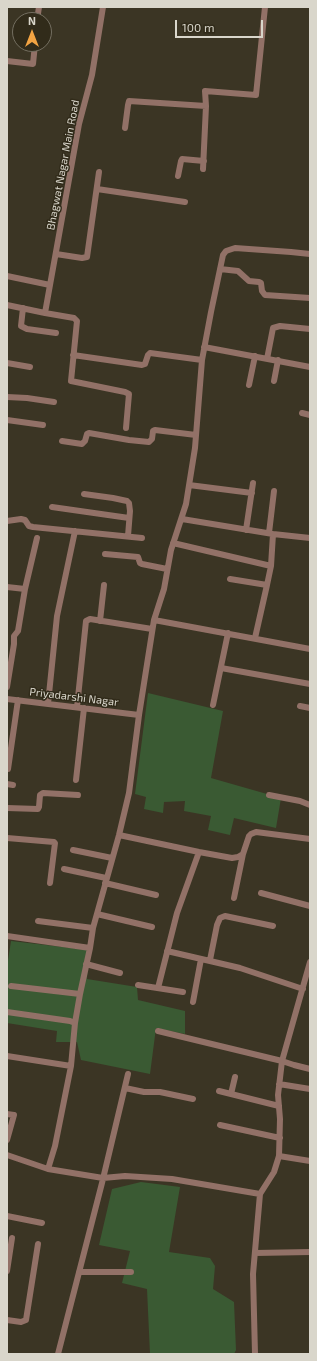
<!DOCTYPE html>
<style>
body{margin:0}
#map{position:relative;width:317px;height:1361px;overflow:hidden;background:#3b3524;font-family:"Exo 2",sans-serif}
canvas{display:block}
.frame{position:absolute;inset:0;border:8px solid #d9d6cb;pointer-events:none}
.north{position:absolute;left:12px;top:12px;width:40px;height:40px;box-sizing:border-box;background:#312b1a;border:1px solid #746f61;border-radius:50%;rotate:0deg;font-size:11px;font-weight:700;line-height:16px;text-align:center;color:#d9d6cb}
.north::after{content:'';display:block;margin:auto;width:14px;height:18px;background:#f3a443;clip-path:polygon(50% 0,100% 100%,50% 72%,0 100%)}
.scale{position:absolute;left:175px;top:20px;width:88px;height:18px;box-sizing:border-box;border:2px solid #d9d6cb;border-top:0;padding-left:5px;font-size:12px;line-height:14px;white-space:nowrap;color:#d9d6cb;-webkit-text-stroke:3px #312b1a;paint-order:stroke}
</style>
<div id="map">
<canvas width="317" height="1361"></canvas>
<div class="frame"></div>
<div class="north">N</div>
<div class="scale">100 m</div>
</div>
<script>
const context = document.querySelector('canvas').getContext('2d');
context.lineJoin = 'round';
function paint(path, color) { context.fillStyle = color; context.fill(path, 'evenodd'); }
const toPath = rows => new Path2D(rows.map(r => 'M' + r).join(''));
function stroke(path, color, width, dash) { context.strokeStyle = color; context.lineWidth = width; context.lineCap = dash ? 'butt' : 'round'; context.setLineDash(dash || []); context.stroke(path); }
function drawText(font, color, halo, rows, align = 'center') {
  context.font = font + ' "Exo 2",sans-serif'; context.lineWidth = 3; context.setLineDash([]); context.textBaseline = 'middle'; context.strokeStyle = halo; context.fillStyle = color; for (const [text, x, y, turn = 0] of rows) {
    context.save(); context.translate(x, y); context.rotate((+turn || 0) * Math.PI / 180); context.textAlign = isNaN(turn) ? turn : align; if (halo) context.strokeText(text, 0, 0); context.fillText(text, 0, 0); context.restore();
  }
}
paint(toPath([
 [148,693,223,711,211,778,281,798,276,828,234,818,230,835,208,830,211,816,184,811,185,801,164,802,163,813,144,809,146,797,135,794],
 [11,941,89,950,87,979,137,987,138,1000,185,1011,185,1034,156,1028,150,1074,81,1060,77,1042,56,1042,57,1031,7,1023,7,967],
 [141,1182,180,1187,169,1252,210,1258,215,1266,213,1289,234,1302,236,1350,234,1354,150,1354,147,1289,122,1283,130,1251,99,1245,112,1189]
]), '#3a5a33');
stroke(toPath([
 [37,20,39,7],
 [7,61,33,64,35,44],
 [125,128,128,105,129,101,206,106],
 [203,169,206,106,205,91,256,95,265,7],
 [178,176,181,161,182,159,204,161],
 [97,189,185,202],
 [56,254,82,258,87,257,99,172],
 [220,269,238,271,249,281,259,282,261,283,262,291,265,295,310,298],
 [7,276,50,285,79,124,92,75,103,7],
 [7,305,45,313,50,285],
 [23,308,21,326,27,329,56,333],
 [45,313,74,318,77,321,71,381,125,392,129,394,126,428],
 [204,347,310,367],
 [73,355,142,365,145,364,148,355,150,353,202,360],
 [267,359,273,328,280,326,310,329],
 [7,363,30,367],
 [274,381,278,360],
 [249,385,255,356],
 [7,397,27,398,54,402],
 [302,413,310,415],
 [7,420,43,425],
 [62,441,82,444,85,441,87,434,89,433,129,440,149,442,152,439,153,431,155,430,196,435],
 [189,485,252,493],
 [84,494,113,498,127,501,129,503,130,511,128,536],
 [52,507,129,518],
 [182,519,273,534,310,538],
 [7,521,21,519,25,520,29,526,33,527,142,538],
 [246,530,253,483],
 [269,533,274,491],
 [173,543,271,566],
 [105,554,138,557,140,563,142,564,167,569],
 [230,579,267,585,271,566,273,534],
 [7,587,25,589],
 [154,620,310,649],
 [100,621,104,585],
 [255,638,267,585],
 [221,668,310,684],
 [7,687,14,644,14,636,18,631,25,589,37,538],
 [7,699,139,715],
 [48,704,57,616,75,531],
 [213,705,228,633],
 [300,706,310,708],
 [77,707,86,621,90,619,152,629],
 [8,769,18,700],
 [76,780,84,708],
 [7,784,13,785],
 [269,795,300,801,310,805],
 [7,808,38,809,39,807,40,795,43,793,78,795],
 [119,835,199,852,232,858,238,857,243,854,249,836,251,834,256,832,310,839],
 [7,838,54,842,55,843,50,883],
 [73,850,112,858],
 [64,869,106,878],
 [105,883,156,895],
 [261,893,310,906],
 [234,898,243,854],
 [97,914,152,927],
 [38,921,93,928],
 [7,936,90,948,93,928,119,835,129,793,139,715,154,620,164,589,171,550,186,504,195,448,202,360,211,312,223,255,226,251,235,248,291,252,310,254],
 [167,951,240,968,303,989],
 [210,960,217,925,220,918,225,916,273,926],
 [86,964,120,973],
 [138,985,183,992],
 [11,986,80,994,90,948],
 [158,988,177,913,199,852],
 [193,1002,201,959],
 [7,1012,70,1021,75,1023,71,1066,7,1056],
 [75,1023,80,994],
 [158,1031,282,1061,294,1065,310,1069],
 [279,1084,310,1089],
 [125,1088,144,1092,160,1092,193,1099],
 [219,1091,279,1106],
 [231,1094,235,1077],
 [7,1114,14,1115,7,1140],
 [220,1125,280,1138],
 [7,1155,48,1169,55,1146,71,1066],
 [279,1156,310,1161],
 [48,1169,103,1178,125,1176,172,1179,260,1194],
 [7,1216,42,1223],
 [255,1253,310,1252],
 [7,1271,12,1238],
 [79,1272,131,1272],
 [7,1320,21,1322,26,1320,38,1244],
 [58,1354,102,1183,128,1074],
 [255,1354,253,1274,260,1194,274,1172,279,1156,280,1119,278,1095,282,1061,310,962]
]), '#927167', 6);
drawText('11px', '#d9d6cb', '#312b1a', [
 ["Bhagwat Nagar Main Road",63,165,-79],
 ["Priyadarshi Nagar",74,697,7]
]);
</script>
